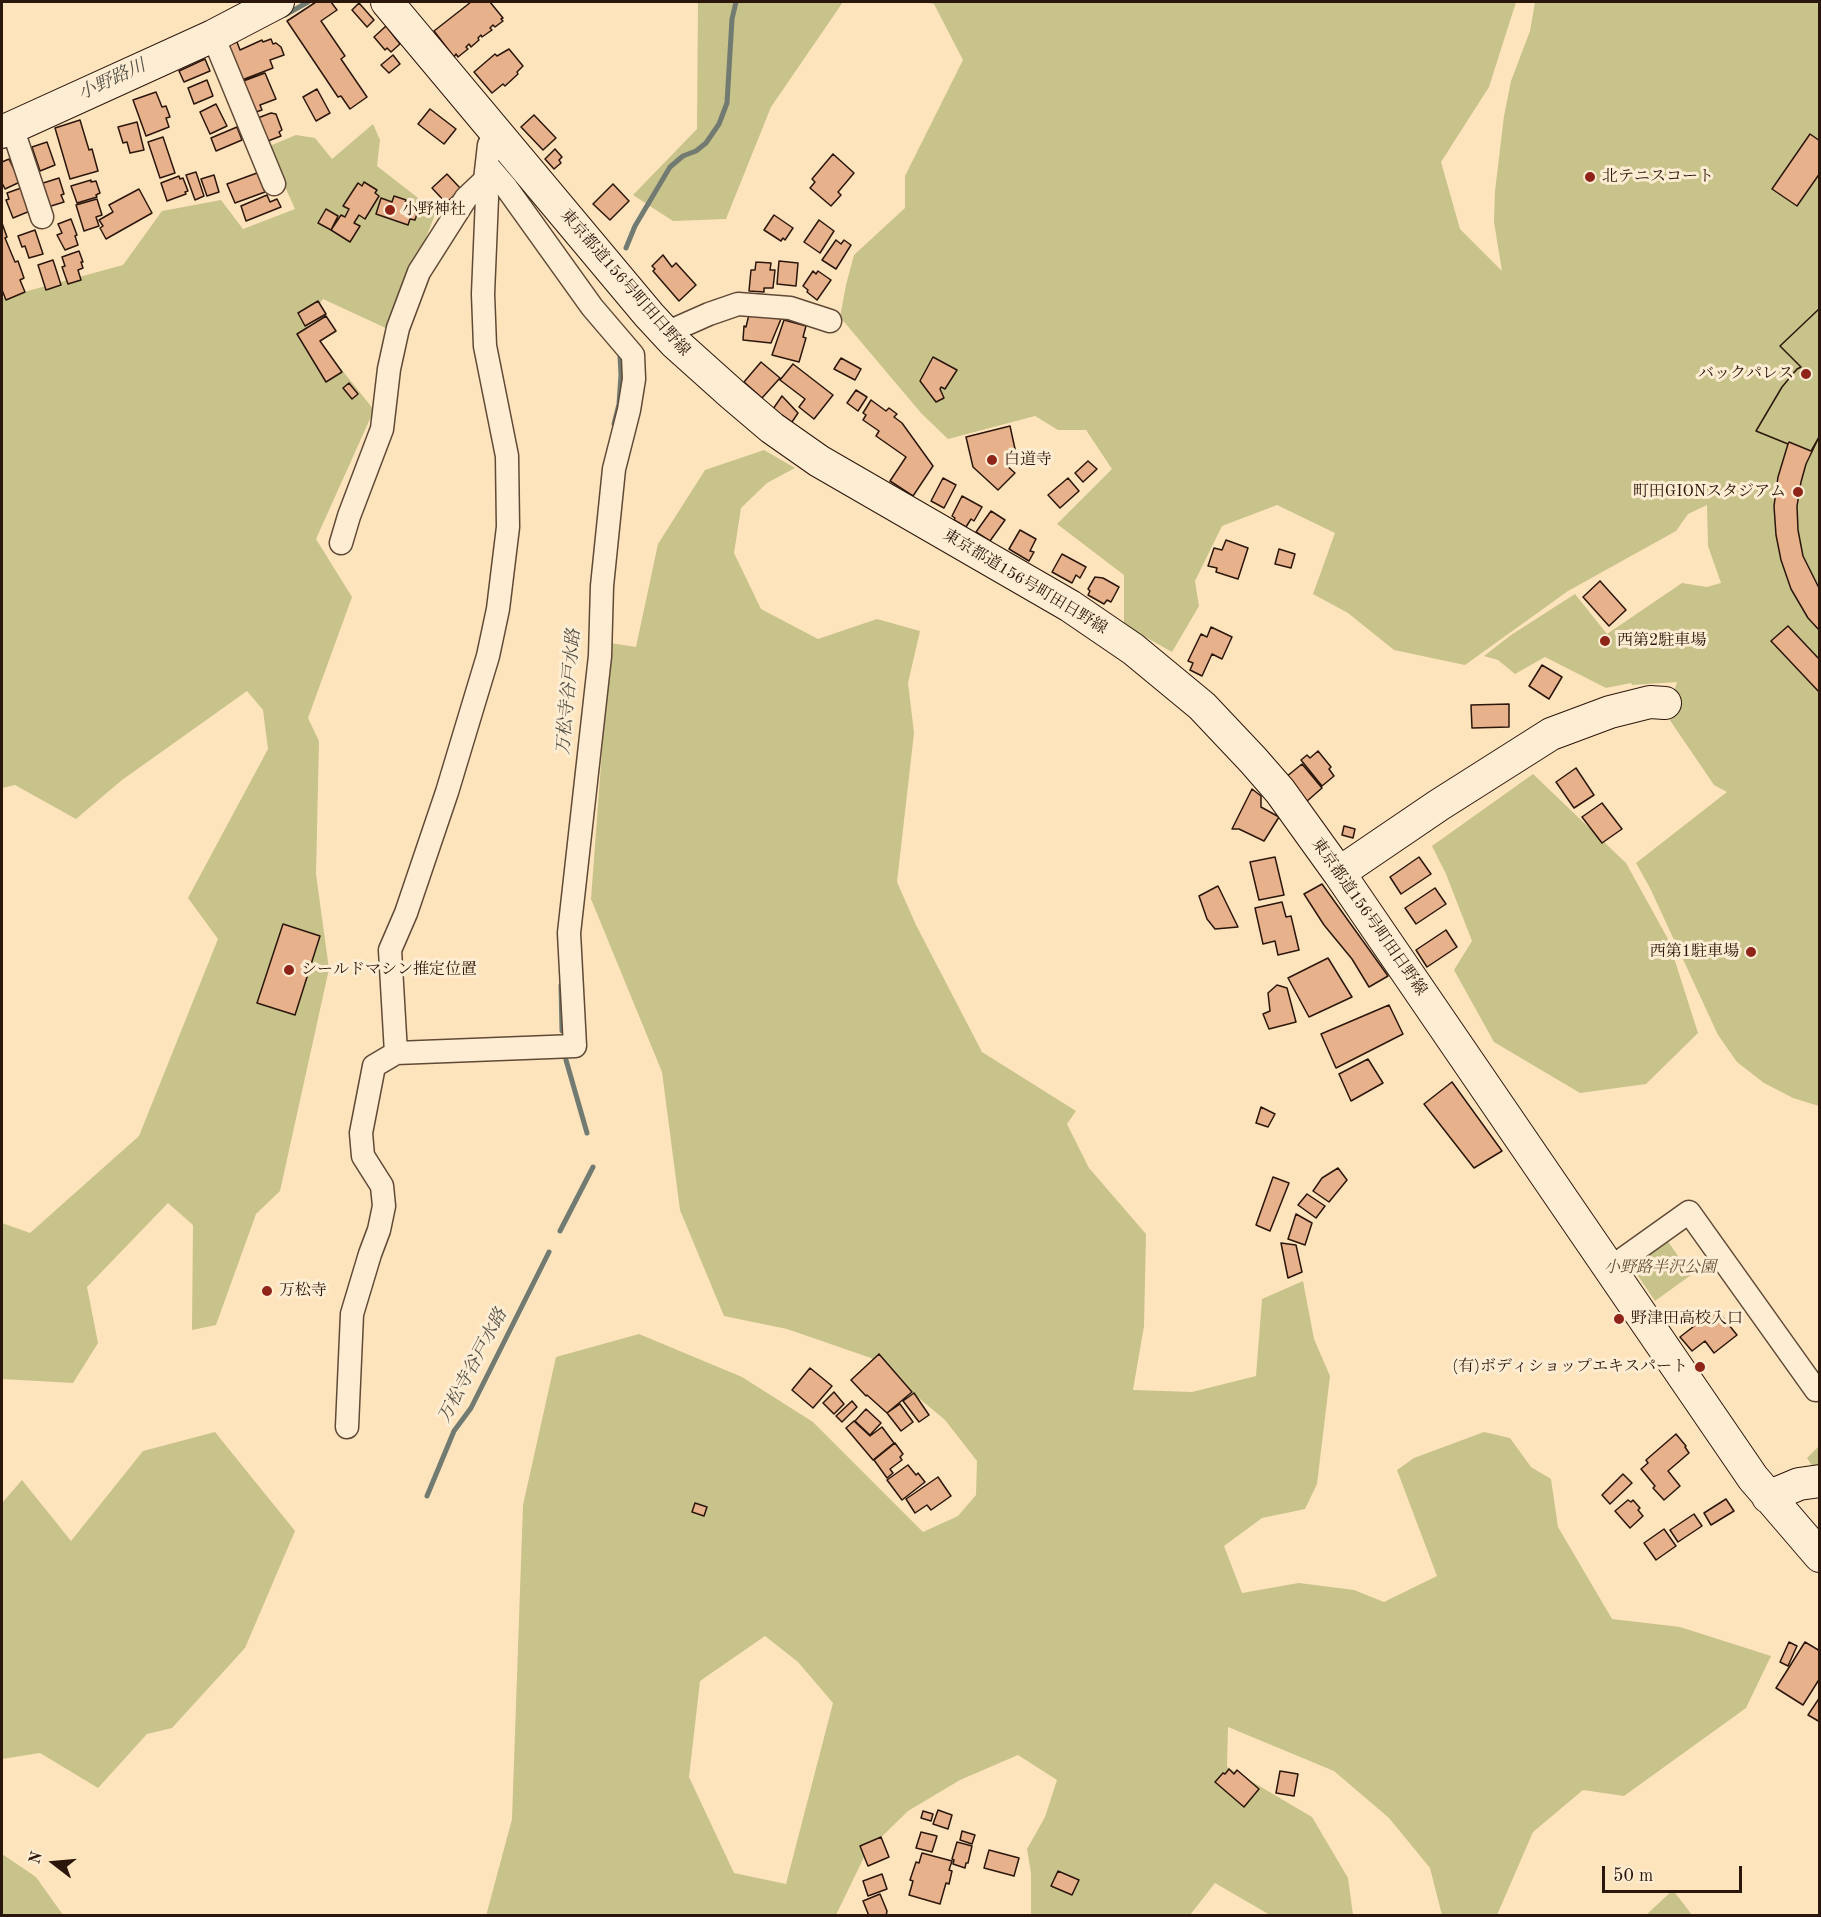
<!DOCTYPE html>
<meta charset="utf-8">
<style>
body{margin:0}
#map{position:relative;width:1821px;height:1917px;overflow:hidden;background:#fee4bc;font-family:"Old Standard TT",serif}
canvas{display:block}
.frame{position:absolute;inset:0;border:3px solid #2b160b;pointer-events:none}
.north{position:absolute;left:24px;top:1833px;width:60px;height:60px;-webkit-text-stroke:4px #feedd3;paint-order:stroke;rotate:286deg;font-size:16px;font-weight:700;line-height:24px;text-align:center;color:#2b160b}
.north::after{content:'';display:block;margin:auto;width:21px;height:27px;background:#2b160b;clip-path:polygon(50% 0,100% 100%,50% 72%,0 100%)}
.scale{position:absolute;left:1602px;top:1866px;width:140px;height:27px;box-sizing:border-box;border:3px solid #2b160b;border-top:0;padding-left:8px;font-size:18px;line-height:21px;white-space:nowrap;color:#2b160b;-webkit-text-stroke:4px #feedd3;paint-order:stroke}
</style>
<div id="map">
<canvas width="1821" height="1917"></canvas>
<div class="frame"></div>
<div class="north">N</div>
<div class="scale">50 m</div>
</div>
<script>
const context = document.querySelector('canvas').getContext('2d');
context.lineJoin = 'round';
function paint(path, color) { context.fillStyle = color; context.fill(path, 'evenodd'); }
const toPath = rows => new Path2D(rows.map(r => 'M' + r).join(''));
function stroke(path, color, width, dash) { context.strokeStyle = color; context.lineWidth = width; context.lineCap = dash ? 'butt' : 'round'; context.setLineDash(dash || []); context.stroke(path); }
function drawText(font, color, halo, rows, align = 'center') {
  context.font = font + ' "Old Standard TT","Noto Serif JP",serif'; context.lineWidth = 6; context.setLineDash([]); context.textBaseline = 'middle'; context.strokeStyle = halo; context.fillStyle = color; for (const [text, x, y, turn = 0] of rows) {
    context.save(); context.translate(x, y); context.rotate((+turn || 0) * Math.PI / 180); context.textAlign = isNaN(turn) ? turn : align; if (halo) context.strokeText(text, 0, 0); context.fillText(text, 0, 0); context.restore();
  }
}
paint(toPath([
 [698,2,843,2,771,107,726,219,673,221,633,195,697,129],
 [925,2,1516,2,1489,87,1441,162,1460,229,1502,271,1494,222,1495,191,1504,116,1511,81,1530,31,1535,2,1819,2,1819,1106,1793,1098,1764,1083,1737,1062,1718,1035,1650,888,1636,863,1727,792,1714,785,1667,716,1677,682,1632,685,1631,683,1606,688,1545,657,1515,674,1498,660,1484,656,1511,635,1575,594,1607,634,1682,583,1707,587,1721,583,1708,546,1707,505,1688,514,1676,531,1568,591,1465,665,1394,650,1348,613,1313,594,1335,533,1277,505,1222,526,1195,581,1199,606,1172,652,1124,625,1124,575,1057,524,1112,469,1086,430,1058,430,1035,416,948,439,921,413,840,317,846,285,854,255,905,208,905,176,963,60,934,4],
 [373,124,380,140,377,166,436,212,390,330,323,299,305,324,374,410,316,539,352,597,308,718,319,741,316,874,329,969,280,1191,256,1214,216,1325,192,1330,193,1225,168,1203,87,1287,98,1343,73,1383,2,1379,2,1223,30,1233,139,1136,218,939,188,898,268,749,263,710,247,691,122,780,76,819,15,785,2,788,2,298,123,265,162,211,221,200,243,229,295,209,267,147,296,135,315,138,332,159],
 [764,450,795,468,767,483,741,508,734,553,761,609,818,639,877,619,920,631,908,683,914,733,897,882,916,925,982,1052,1076,1111,1067,1124,1089,1168,1146,1234,1144,1326,1133,1390,1192,1392,1256,1376,1262,1299,1303,1281,1314,1339,1330,1376,1317,1484,1305,1509,1262,1518,1224,1546,1242,1593,1299,1583,1354,1590,1384,1602,1437,1576,1397,1470,1414,1458,1484,1432,1510,1438,1531,1467,1551,1479,1558,1527,1612,1619,1680,1627,1771,1656,1746,1708,1624,1796,1583,1790,1533,1832,1497,1915,1442,1915,1430,1868,1389,1818,1334,1771,1228,1727,1227,1767,1312,1817,1348,1878,1353,1915,1270,1915,1215,1883,1190,1915,1031,1915,1031,1873,1027,1849,1045,1817,1057,1780,1018,1755,960,1780,908,1811,867,1851,836,1915,486,1916,512,1819,523,1505,556,1357,639,1334,742,1377,813,1422,923,1532,958,1516,976,1495,977,1461,945,1420,871,1358,787,1329,724,1316,680,1210,662,1072,591,899,610,643,636,647,658,544,705,470],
 [765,1636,798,1662,833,1703,786,1884,734,1873,689,1777,700,1681],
 [1533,774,1626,863,1668,939,1698,1033,1646,1084,1580,1093,1494,1042,1454,970,1472,941,1446,874,1432,846],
 [1665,1237,1691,1275,1655,1301,1634,1270,1630,1269,1630,1262],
 [215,1432,295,1531,245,1648,172,1728,147,1734,98,1788,40,1753,2,1759,2,1503,22,1480,71,1541,143,1451],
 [1819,1446,1819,1476,1807,1458],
 [2,1854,36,1877,63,1915,2,1915],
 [1673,1890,1692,1915,1646,1915]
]), '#c8c28b');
stroke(toPath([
 [285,15,308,2],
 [626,248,635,226,670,167,683,156,696,151,706,143,719,124,727,103,732,19,736,2],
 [614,424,619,404,621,375,620,356],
 [561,985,562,1031],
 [566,1060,587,1133],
 [560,1231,593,1167],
 [427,1496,454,1431,471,1408,549,1252]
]), '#727b72', 5);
const building = toPath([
 [316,2,331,2,337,10,321,21,345,56,341,59,367,97,350,109,341,96,338,97,287,21,316,2],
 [471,2,490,2,503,18,501,19,503,21,495,27,493,25,490,28,492,30,482,37,481,35,478,38,479,40,471,47,469,44,466,47,468,49,458,57,456,54,454,57,434,31,471,2],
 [359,3,374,20,367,27,352,10,359,3],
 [386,26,400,44,391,52,387,48,385,50,374,37,386,26],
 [271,39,273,44,276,43,281,47,284,55,270,60,273,68,242,80,225,46,237,42,240,50,262,40,263,42,271,39],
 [509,49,523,66,517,72,518,74,505,86,503,84,492,93,474,72,495,54,497,56,509,49],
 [393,55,400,64,389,73,381,65,393,55],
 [205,59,210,71,184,82,179,71,205,59],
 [265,73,276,99,260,105,262,110,253,113,238,83,265,73],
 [207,80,213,96,194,104,188,88,207,80],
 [317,89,330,113,316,121,303,97,317,89],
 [156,92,162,107,166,106,170,117,166,118,169,127,146,136,133,100,156,92],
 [216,104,227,126,210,134,200,112,216,104],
 [430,109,456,129,444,144,418,124,430,109],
 [271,113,276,114,282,130,279,132,281,136,268,141,255,119,271,113],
 [534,115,556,138,543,150,521,127,534,115],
 [80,120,89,150,92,149,98,171,70,179,55,128,80,120],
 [137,122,144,150,130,153,127,142,123,143,118,127,137,122],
 [237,127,242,140,216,151,211,138,237,127],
 [1810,134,1820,141,1820,173,1797,206,1772,189,1810,134],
 [163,137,175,173,160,178,148,142,163,137],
 [47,142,55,165,40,171,32,147,47,142],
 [555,149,562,157,559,160,561,163,554,169,545,159,555,149],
 [833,154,854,173,838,192,841,195,831,206,810,188,815,182,812,179,833,154],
 [9,159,20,182,5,189,2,183,2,162,9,159],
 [196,172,204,196,195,200,186,175,196,172],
 [257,173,265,192,235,203,227,184,257,173],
 [447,174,461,189,446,203,432,188,447,174],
 [214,175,219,192,207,196,201,179,214,175],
 [179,176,180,179,183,178,188,191,185,192,186,194,167,201,161,183,179,176],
 [59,178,64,194,61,195,64,202,48,207,40,184,59,178],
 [91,180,91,182,96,181,100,193,96,195,97,197,77,203,71,186,91,180],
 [364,182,377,190,375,193,379,196,365,219,359,215,354,223,360,226,350,242,331,230,341,215,345,217,349,209,343,206,358,183,362,186,364,182],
 [613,184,629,201,610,220,593,204,613,184],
 [21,188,30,211,13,218,6,200,9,199,7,193,21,188],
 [139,189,152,213,106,239,100,228,103,226,99,220,113,212,109,205,139,189],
 [267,195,270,202,277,199,281,207,246,221,241,206,267,195],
 [394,196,406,200,404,206,413,209,412,212,417,214,415,220,410,219,408,225,376,214,381,198,392,202,394,196],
 [97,199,102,215,96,217,99,226,84,231,76,205,97,199],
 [326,209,338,216,331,230,318,223,326,209],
 [774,215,793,228,785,240,783,238,781,241,764,230,774,215],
 [71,219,77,235,75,236,78,245,65,250,57,235,62,233,58,224,71,219],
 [819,220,834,231,820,253,804,242,819,220],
 [2,223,7,237,5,238,15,262,18,261,24,278,20,280,25,292,6,300,2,290,2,223],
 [35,230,43,254,29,258,25,246,22,247,18,236,35,230],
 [836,240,841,244,844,240,851,245,836,269,822,260,836,240],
 [79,251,83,262,81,262,83,268,78,270,81,280,68,284,62,267,65,266,62,257,79,251],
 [663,255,672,267,676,263,696,285,679,301,653,271,655,269,652,266,663,255],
 [53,260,61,285,46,290,38,265,53,260],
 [779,261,798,263,796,286,777,284,779,261],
 [756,262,771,263,770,270,775,270,773,288,764,288,764,292,749,291,751,270,755,270,756,262],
 [813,271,816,274,818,271,831,280,817,300,807,292,808,290,803,286,813,271],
 [318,301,326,314,305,326,298,313,318,301],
 [1820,308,1820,435,1806,464,1801,482,1797,506,1798,530,1803,556,1820,590,1820,631,1808,618,1791,589,1781,560,1776,535,1774,506,1778,477,1788,444,1756,431,1782,387,1797,369,1801,367,1780,346,1820,308],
 [1820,308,1820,435,1811,451,1789,442,1788,444,1756,431,1782,387,1797,369,1801,367,1780,346,1820,308],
 [750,310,781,319,771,343,743,340,744,326,746,327,750,310],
 [326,316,336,331,320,341,342,372,326,382,297,334,326,316],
 [784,320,806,326,803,337,806,338,799,362,772,355,784,320],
 [933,357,957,370,945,389,941,387,940,389,944,398,936,402,920,381,933,357],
 [841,358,861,369,855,380,834,369,841,358],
 [761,362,780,378,762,398,744,382,761,362],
 [793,364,833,395,814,419,799,407,805,399,780,380,793,364],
 [349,383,358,394,352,399,343,388,349,383],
 [856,390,867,397,858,411,847,403,856,390],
 [782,396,798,413,792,422,773,409,782,396],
 [871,400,886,411,889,408,897,414,894,417,902,423,933,466,913,496,890,481,906,457,876,436,879,431,863,420,866,415,863,413,871,400],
 [1010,426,1017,458,1007,460,1005,464,1015,473,998,490,973,467,966,437,1010,426],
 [1088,461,1097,469,1083,482,1075,473,1088,461],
 [943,478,956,485,944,508,931,501,943,478],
 [1068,478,1079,491,1060,508,1048,495,1068,478],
 [962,496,982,507,974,521,971,519,966,527,954,520,955,518,952,516,962,496],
 [991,511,1005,520,990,541,976,532,991,511],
 [1020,530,1036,539,1030,551,1034,552,1029,561,1009,549,1020,530],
 [1226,540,1248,548,1238,579,1216,572,1217,568,1208,566,1214,548,1222,550,1226,540],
 [1279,549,1295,554,1291,568,1275,564,1279,549],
 [1062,554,1086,567,1080,578,1076,575,1072,583,1052,572,1062,554],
 [1095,577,1103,578,1119,587,1111,602,1107,600,1104,604,1088,595,1090,591,1088,589,1095,577],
 [1600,581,1626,610,1609,626,1583,597,1600,581],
 [1788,626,1820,660,1820,693,1771,641,1788,626],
 [1211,627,1232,637,1222,659,1212,654,1202,676,1190,670,1193,663,1188,661,1201,634,1207,637,1211,627],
 [1542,665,1562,677,1549,699,1529,686,1542,665],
 [1509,704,1509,727,1472,728,1471,705,1509,704],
 [1318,751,1331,767,1329,769,1334,776,1322,786,1301,760,1307,755,1310,758,1318,751],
 [1302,764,1322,788,1306,802,1286,777,1302,764],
 [1576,768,1594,795,1574,808,1556,782,1576,768],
 [1252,789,1261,796,1261,807,1279,817,1264,841,1239,829,1232,829,1252,789],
 [1602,803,1622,829,1602,843,1582,817,1602,803],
 [1344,826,1355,829,1353,838,1342,835,1344,826],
 [1275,857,1284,895,1259,900,1250,862,1275,857],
 [1419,857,1431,874,1401,894,1390,877,1419,857],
 [1322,884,1388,976,1369,987,1352,959,1324,925,1304,894,1322,884],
 [1218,886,1238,927,1215,929,1207,919,1199,896,1218,886],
 [1435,888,1446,904,1416,924,1405,908,1435,888],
 [1282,902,1286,917,1291,916,1299,950,1278,955,1275,941,1263,944,1255,908,1282,902],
 [283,924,320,936,295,1015,257,1003,283,924],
 [1446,930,1457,947,1427,967,1416,950,1446,930],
 [1328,958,1352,997,1309,1017,1288,978,1328,958],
 [1277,985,1287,988,1296,1022,1269,1029,1263,1014,1270,1011,1268,993,1277,985],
 [1389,1005,1403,1034,1336,1068,1321,1034,1389,1005],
 [1368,1059,1383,1083,1351,1101,1339,1074,1368,1059],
 [1452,1082,1502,1151,1474,1168,1424,1104,1452,1082],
 [1261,1107,1275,1114,1268,1127,1256,1123,1261,1107],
 [1338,1168,1347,1180,1329,1202,1313,1191,1322,1178,1338,1168],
 [1273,1177,1289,1183,1270,1231,1256,1225,1273,1177],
 [1307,1194,1325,1206,1316,1218,1298,1205,1307,1194],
 [1296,1214,1312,1223,1305,1245,1288,1239,1296,1214],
 [1281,1243,1296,1245,1302,1272,1288,1278,1281,1243],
 [1716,1309,1737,1335,1714,1353,1705,1341,1692,1351,1680,1337,1716,1309],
 [879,1354,912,1392,887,1413,867,1395,866,1396,851,1380,879,1354],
 [810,1368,832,1386,813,1408,792,1390,810,1368],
 [834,1392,844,1404,834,1414,823,1403,834,1392],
 [914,1393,929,1415,919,1422,903,1401,914,1393],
 [852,1401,857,1407,842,1422,836,1416,852,1401],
 [900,1404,913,1422,901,1431,887,1413,900,1404],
 [866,1409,881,1423,870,1435,855,1421,866,1409],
 [854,1421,870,1436,882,1427,894,1443,873,1460,846,1428,854,1421],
 [1676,1434,1686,1446,1685,1447,1689,1453,1668,1471,1680,1486,1664,1500,1653,1488,1655,1486,1641,1469,1648,1463,1646,1460,1676,1434],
 [895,1443,903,1454,900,1457,902,1460,890,1469,893,1473,887,1478,874,1460,895,1443],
 [908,1465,916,1475,918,1473,925,1482,902,1500,887,1480,908,1465],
 [1623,1474,1632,1483,1610,1504,1602,1495,1623,1474],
 [938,1477,951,1496,931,1510,927,1505,915,1513,906,1499,938,1477],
 [1726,1499,1734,1511,1711,1525,1704,1513,1726,1499],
 [1628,1500,1631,1502,1633,1500,1640,1508,1638,1510,1643,1516,1630,1528,1615,1511,1628,1500],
 [695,1503,707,1507,704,1516,692,1512,695,1503],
 [1694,1514,1702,1526,1678,1542,1670,1530,1694,1514],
 [1664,1529,1676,1546,1656,1560,1644,1543,1664,1529],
 [1789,1642,1797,1646,1788,1666,1780,1662,1789,1642],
 [1805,1642,1820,1651,1820,1678,1803,1705,1776,1688,1805,1642],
 [1820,1697,1820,1722,1808,1715,1820,1697],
 [1229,1769,1234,1774,1237,1770,1259,1789,1244,1807,1215,1782,1223,1773,1225,1774,1229,1769],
 [1280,1771,1298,1774,1294,1796,1276,1793,1280,1771],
 [938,1810,952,1815,948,1829,933,1824,938,1810],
 [923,1811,933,1814,931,1821,921,1818,923,1811],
 [962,1831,975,1835,972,1844,960,1840,962,1831],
 [921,1832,937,1836,932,1852,916,1848,921,1832],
 [881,1837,889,1857,868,1866,860,1846,881,1837],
 [957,1842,972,1846,968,1863,966,1863,965,1868,953,1864,954,1860,952,1859,957,1842],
 [989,1850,1019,1858,1014,1876,984,1868,989,1850],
 [922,1853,952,1861,949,1870,952,1871,949,1884,946,1883,940,1904,909,1895,913,1881,910,1880,916,1862,919,1863,922,1853],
 [1058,1871,1079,1880,1072,1895,1051,1886,1058,1871],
 [882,1874,887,1889,868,1896,863,1881,882,1874],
 [880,1894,887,1911,886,1916,869,1916,863,1901,880,1894]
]);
paint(building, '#e7b28b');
stroke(building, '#2b160b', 1.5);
const street = toPath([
 [213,36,274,184],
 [12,127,42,217],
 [666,333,709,314,738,304,790,308,830,321],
 [341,543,349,516,382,429,389,369,398,328,419,272,466,198,485,180],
 [396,1053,390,950,406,913,447,792,488,656,498,609,508,527,507,456,485,346,483,294,487,198,485,180,489,145,495,132],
 [1609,1269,1689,1212,1816,1390],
 [347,1427,352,1314,370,1254,379,1230,384,1206,382,1186,363,1156,361,1133,374,1066,396,1053,575,1046,569,933,600,656,602,586,614,469,629,410,634,379,633,355,592,307,506,187,488,166]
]);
const secondary = toPath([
 [387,2,649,315,674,342,732,394,772,428,819,461,1070,606,1133,649,1202,706,1253,760,1280,791,1339,873,1753,1478,1820,1556],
 [2,132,213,36,278,2],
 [1339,873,1439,805,1551,734,1610,712,1650,702,1665,703],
 [1768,1497,1799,1484,1820,1481]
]);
stroke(street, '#604a37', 25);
stroke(secondary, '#2b160b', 34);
stroke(street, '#feedd3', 22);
stroke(secondary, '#feedd3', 32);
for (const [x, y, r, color] of [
 [1590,177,6,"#8f2418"],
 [390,210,6,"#8f2418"],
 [1806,374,6,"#8f2418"],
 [992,460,6,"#8f2418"],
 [1798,492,6,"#8f2418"],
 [1605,641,6,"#8f2418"],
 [1751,952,6,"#8f2418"],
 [289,970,6,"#8f2418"],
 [267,1291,6,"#8f2418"],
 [1619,1319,6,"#8f2418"],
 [1700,1367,6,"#8f2418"]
]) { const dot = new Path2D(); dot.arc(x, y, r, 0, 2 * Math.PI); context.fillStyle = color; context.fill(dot); stroke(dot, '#feedd3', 2); }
drawText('16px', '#2b160b', '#feedd3', [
 ["北テニスコート",1602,177],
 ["小野神社",402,210],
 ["バックパレス",1794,374,"right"],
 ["白道寺",1004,460],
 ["町田GIONスタジアム",1786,492,"right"],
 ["西第2駐車場",1617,641],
 ["西第1駐車場",1739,952,"right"],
 ["シールドマシン推定位置",301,970],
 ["万松寺",279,1291],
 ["野津田高校入口",1631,1319],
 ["(有)ボディショップエキスパート",1688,1367,"right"]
], 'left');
drawText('16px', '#2b160b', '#feedd3', [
 ["東京都道156号町田日野線",625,283,49],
 ["東京都道156号町田日野線",1025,582,31],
 ["東京都道156号町田日野線",1369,917,55]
]);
drawText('italic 16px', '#625238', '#feedd3', [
 ["小野路半沢公園",1660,1268]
]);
drawText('italic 18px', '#545147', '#feedd3', [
 ["小野路川",112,80,-25],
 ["万松寺谷戸水路",569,692,-85],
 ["万松寺谷戸水路",473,1366,-62]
]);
</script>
